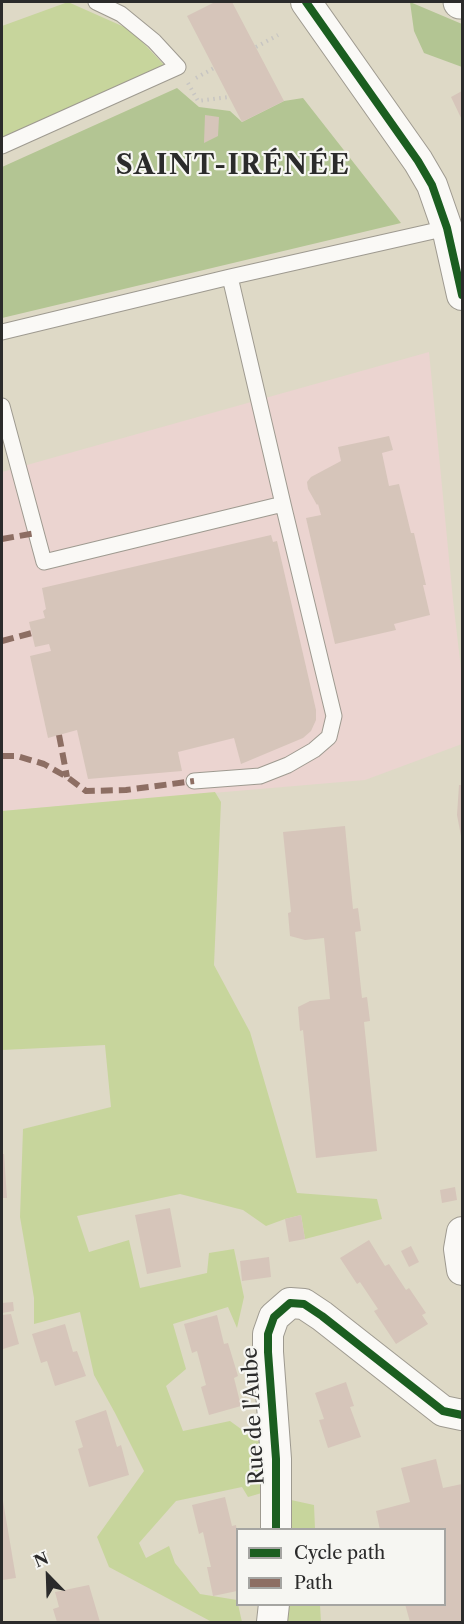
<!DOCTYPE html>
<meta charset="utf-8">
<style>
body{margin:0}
#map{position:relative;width:464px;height:1624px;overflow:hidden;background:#ded9c6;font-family:"Libre Caslon Text",serif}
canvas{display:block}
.frame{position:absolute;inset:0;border:3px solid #2b2b2b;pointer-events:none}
.legend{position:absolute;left:236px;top:1528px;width:210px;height:78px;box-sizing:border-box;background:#f6f6f2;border:2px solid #a5a5a2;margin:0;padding:8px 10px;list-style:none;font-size:18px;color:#2b2b2b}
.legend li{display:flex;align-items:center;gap:12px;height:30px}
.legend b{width:30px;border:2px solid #a5a5a2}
.north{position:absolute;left:18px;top:1546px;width:60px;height:60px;-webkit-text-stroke:4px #f6f6f2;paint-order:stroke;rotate:337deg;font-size:16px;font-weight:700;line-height:24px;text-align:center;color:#2b2b2b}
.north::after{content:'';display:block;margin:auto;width:21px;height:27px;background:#2b2b2b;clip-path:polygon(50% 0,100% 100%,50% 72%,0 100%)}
</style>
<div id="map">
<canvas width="464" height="1624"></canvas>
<div class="frame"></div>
<ul class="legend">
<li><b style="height:8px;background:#1b5e20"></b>Cycle path</li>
<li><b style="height:8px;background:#8d6e63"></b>Path</li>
</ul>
<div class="north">N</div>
</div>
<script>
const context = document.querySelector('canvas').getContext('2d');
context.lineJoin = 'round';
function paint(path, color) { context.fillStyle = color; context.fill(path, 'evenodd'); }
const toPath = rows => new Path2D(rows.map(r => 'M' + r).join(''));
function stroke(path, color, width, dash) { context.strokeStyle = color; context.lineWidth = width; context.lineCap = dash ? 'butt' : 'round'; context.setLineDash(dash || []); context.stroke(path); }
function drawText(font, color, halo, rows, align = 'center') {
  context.font = font + ' "Libre Caslon Text",serif'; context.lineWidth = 4.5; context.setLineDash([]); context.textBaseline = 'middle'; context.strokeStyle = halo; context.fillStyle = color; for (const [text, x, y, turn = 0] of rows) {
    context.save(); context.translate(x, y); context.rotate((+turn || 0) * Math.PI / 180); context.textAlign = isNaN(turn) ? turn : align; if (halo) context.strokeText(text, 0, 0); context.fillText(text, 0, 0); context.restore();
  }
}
paint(toPath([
 [429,352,453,600,462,678,462,744,365,780,2,811,2,472]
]), '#ebd4d0');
paint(toPath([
 [68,2,131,30,166,67,2,140,2,26],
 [215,792,221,802,214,965,250,1032,297,1193,377,1199,382,1219,305,1239,301,1215,285,1219,266,1226,243,1210,180,1194,77,1216,89,1252,129,1240,140,1288,207,1273,209,1253,234,1249,244,1297,237,1328,228,1307,173,1324,186,1369,166,1386,183,1431,230,1421,263,1445,265,1492,248,1497,242,1487,176,1501,139,1543,146,1558,169,1546,175,1563,200,1594,237,1600,242,1622,212,1622,109,1567,97,1537,144,1471,115,1413,94,1375,80,1312,34,1324,34,1298,20,1217,23,1129,111,1107,105,1045,2,1050,2,811],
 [291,1500,314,1505,315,1529,290,1530],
 [287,1605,320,1605,321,1622,286,1622]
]), '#c7d59c');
paint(toPath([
 [410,2,462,24,462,67,424,53,414,31],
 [177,88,199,107,230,111,242,122,284,101,303,98,401,223,2,318,2,167]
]), '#b3c593');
paint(toPath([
 [215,2,232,2,284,101,242,122,187,16],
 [462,91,462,120,451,97],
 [205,115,219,117,218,136,204,143],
 [389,436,393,450,382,453,389,486,399,484,411,533,414,533,426,585,423,585,430,615,394,624,396,630,335,644,306,518,321,515,318,504,317,505,308,489,307,482,311,477,341,461,338,447],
 [271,535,273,542,277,541,316,710,316,720,311,731,303,738,241,764,234,738,178,752,182,771,88,779,77,730,48,738,30,656,51,651,49,644,35,647,29,622,45,618,43,611,46,609,42,588],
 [459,785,462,785,461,836,457,815],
 [345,826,353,909,358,908,361,931,355,932,362,998,367,997,370,1021,364,1022,377,1151,316,1158,303,1030,300,1031,298,1007,310,1001,330,999,324,938,305,940,290,936,288,913,291,912,283,832],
 [2,1154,4,1154,7,1198,2,1198],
 [455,1187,457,1200,442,1203,440,1190],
 [170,1208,181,1267,147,1274,135,1215],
 [301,1215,305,1239,289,1242,285,1219],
 [369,1240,385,1266,389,1264,406,1290,409,1288,426,1313,422,1315,428,1324,396,1344,374,1311,378,1309,360,1282,357,1284,340,1258],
 [411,1246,419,1262,409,1267,401,1251],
 [269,1257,271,1277,242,1281,240,1261],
 [13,1302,14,1311,2,1313,2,1303],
 [11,1314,19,1344,3,1349,2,1315],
 [217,1315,224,1344,228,1343,238,1376,234,1378,241,1406,209,1415,201,1387,206,1385,197,1351,192,1353,184,1324],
 [65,1324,73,1352,77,1351,86,1376,55,1386,47,1361,41,1363,32,1334],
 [346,1382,354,1406,350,1407,361,1437,328,1448,319,1420,324,1419,315,1393],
 [106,1410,117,1447,121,1445,129,1475,89,1487,78,1449,83,1447,75,1421],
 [436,1459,443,1488,462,1484,462,1622,410,1622,405,1604,444,1604,444,1530,380,1530,376,1511,410,1502,401,1468],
 [225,1497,232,1526,236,1525,237,1532,237,1591,213,1596,207,1567,211,1567,207,1550,203,1532,199,1534,192,1505],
 [2,1501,3,1501,16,1578,2,1580],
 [89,1585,100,1622,57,1622,53,1609,59,1607,55,1592]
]), '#d6c5ba');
const service = toPath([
 [2,146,178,67,154,41,121,14,96,2],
 [2,332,230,277,447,228],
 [2,406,44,562,283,504,230,277],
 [194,781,260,776,288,765,314,750,329,737,334,716,283,504]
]);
const minor = toPath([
 [306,2,418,161,432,185,447,228,462,295],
 [462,1232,459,1249,462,1270],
 [276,1530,276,1459,268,1352,268,1334,274,1317,290,1303,304,1304,322,1316,443,1411,462,1415],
 [272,1622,274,1604]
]);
const primary = toPath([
 [460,2,462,2]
]);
stroke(service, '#9e9a90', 17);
stroke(minor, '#9e9a90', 32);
stroke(primary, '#9e9a90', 35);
stroke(toPath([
 [256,47,278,35],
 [196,78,214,68],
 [188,83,198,101,229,97]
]), '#c7c5c2', 4, [1.5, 4.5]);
stroke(service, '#faf9f6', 15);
stroke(minor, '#faf9f6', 30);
stroke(primary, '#faf9f6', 33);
stroke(toPath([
 [2,539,36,533],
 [2,641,32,633],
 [59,735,67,777],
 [2,756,17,756,44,764,67,777,86,791,126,790,194,781]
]), '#8d6e63', 6, [12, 6]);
stroke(toPath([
 [306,2,418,161,432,185,447,228,462,295],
 [276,1530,276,1459,268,1352,268,1334,274,1317,290,1303,304,1304,322,1316,443,1411,462,1415]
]), '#1b5e20', 8);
drawText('21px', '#2b2b2b', '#f6f6f2', [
 ["Rue de l'Aube",254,1416,-93]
]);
context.letterSpacing = '1.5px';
drawText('bold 27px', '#2b2b2b', '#f6f6f2', [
 ["SAINT-IRÉNÉE",233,166]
]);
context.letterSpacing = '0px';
</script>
